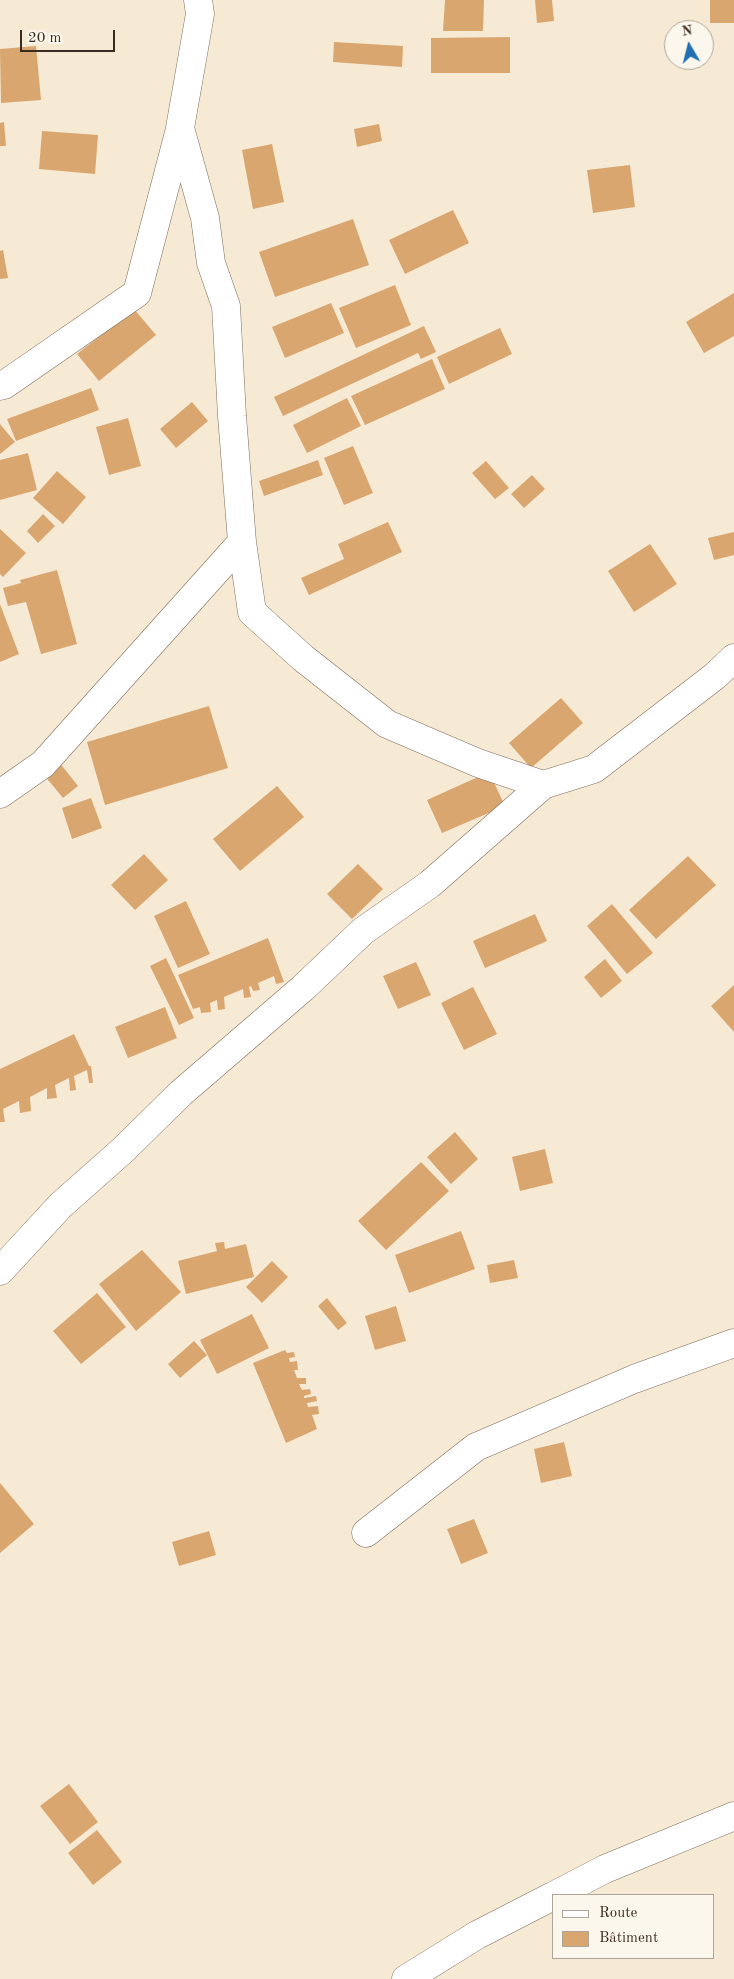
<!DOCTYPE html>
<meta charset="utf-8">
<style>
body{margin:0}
#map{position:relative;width:734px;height:1979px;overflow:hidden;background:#f7ead5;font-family:"Old Standard TT",serif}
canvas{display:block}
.legend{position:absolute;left:552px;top:1894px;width:162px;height:65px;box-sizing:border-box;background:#fbf7ec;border:1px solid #aea59a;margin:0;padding:6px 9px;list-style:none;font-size:15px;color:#3b2a1e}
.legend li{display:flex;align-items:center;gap:10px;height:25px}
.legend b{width:25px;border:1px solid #aea59a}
.north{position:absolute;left:664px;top:20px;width:50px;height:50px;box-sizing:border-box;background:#fbf7ec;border:1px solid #aea59a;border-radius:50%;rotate:352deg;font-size:14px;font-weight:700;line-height:20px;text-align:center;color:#3b2a1e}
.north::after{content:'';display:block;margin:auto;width:18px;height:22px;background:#1f6fb2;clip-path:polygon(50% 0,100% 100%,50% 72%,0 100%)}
.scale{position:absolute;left:20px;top:30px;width:95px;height:22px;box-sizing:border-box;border:2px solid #3b2a1e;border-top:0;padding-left:6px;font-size:15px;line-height:18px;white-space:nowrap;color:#3b2a1e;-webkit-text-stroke:4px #fbf7ec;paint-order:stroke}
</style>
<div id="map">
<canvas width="734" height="1979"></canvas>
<ul class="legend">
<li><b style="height:6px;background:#fff"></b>Route</li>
<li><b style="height:14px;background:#d9a670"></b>Bâtiment</li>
</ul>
<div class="north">N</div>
<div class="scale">20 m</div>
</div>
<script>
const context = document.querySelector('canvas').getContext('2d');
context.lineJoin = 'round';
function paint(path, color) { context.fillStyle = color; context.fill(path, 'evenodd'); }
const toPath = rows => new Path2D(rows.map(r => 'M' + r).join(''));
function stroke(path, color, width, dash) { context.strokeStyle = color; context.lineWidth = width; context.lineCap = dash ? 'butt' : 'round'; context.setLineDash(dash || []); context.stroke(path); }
paint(toPath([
 [445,0,484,0,483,31,443,31],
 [535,0,552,0,554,21,537,23],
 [710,0,734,0,734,23,710,23],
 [510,37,510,73,431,73,431,38],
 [334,42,403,46,402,67,333,62],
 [36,46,41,100,1,103,0,49],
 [4,122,6,146,0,146,0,123],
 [379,124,382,141,357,147,354,129],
 [42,131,98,135,95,174,39,169],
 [272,144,284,202,253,209,242,150],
 [630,165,635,207,593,213,587,170],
 [453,210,469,243,405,274,389,240],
 [353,219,369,265,275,297,259,252],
 [3,250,8,278,0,279,0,251],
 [395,285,411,325,356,348,339,308],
 [734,293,734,336,704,353,686,322],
 [331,303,344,333,285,358,272,327],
 [134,309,156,335,99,381,77,354],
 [424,326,436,352,421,359,418,353,283,416,274,397],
 [500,328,512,354,449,384,437,357],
 [432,359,445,389,365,425,351,396],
 [91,388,99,410,16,441,7,419],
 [347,398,361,426,307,453,293,425],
 [192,402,208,421,176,448,160,429],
 [128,418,141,466,109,475,96,427],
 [0,424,15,442,0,454],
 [353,446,373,493,344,505,324,458],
 [28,453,37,490,0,500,0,460],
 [318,460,323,475,264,496,259,481],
 [486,461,509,488,495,499,472,473],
 [57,471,86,497,63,524,33,498],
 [532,475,545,489,524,508,511,494],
 [43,514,55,526,38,543,27,531],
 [388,522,402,552,309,595,301,578,344,559,338,544],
 [0,529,26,553,3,577,0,574],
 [734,532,734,555,714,560,708,538],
 [650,544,677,584,634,612,608,571],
 [57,570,77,644,41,654,26,602,8,606,3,588,21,583,20,580],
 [0,604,19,654,0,662],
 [561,698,583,723,531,768,509,743],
 [209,706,228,768,105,805,87,742],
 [59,762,78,786,63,798,44,775],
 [489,772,505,806,442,833,427,800],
 [277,786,304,817,240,871,213,839],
 [91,798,102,828,72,839,62,808],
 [144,854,168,880,135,910,111,885],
 [688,856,716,885,656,939,629,910],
 [358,864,383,889,352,919,327,894],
 [186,901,210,954,178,968,154,916],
 [612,904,653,953,627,974,587,926],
 [535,914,547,941,485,968,473,941],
 [268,938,284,982,276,984,274,976,258,983,260,990,253,991,251,986,249,987,251,997,244,998,243,989,224,997,225,1009,218,1010,217,1000,210,1003,211,1012,201,1013,200,1007,193,1009,178,975],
 [166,958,194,1018,179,1025,150,966],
 [605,959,622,981,601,998,584,977],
 [416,962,431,995,398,1009,383,976],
 [734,985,734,1032,711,1006],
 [473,987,497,1034,464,1050,441,1003],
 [165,1007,177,1038,128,1058,115,1027],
 [74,1034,89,1066,91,1066,93,1083,89,1083,87,1070,74,1076,76,1090,70,1091,69,1078,55,1085,57,1098,47,1099,47,1088,30,1097,31,1111,20,1113,19,1101,3,1109,5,1122,0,1122,0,1069],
 [455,1132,478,1159,451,1184,427,1157],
 [545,1149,553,1183,520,1191,512,1157],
 [421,1162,449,1191,386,1250,358,1221],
 [461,1231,475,1269,409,1293,395,1255],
 [224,1242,225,1249,246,1244,254,1277,186,1294,178,1261,217,1251,215,1243],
 [142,1250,181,1292,136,1331,99,1284],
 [514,1260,518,1278,490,1283,487,1265],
 [272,1261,288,1277,262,1303,246,1287],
 [97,1293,126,1327,81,1364,53,1331],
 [327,1298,347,1323,338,1330,318,1306],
 [396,1306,406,1341,375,1350,365,1316],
 [252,1314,269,1348,217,1374,200,1340],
 [194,1341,207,1355,180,1378,168,1364],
 [285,1350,287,1353,294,1352,295,1357,289,1358,290,1362,297,1361,298,1370,294,1370,297,1378,306,1378,306,1384,299,1384,302,1390,310,1389,311,1394,304,1396,304,1398,316,1396,317,1401,307,1403,308,1407,318,1406,319,1414,312,1415,317,1429,286,1443,253,1363],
 [564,1442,572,1476,541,1483,534,1449],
 [0,1483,34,1524,0,1553],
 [474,1519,488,1553,461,1564,447,1529],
 [209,1531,216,1555,179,1566,172,1542],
 [69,1784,98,1822,70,1844,40,1806],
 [97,1830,122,1862,93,1885,68,1853]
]), '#d9a670');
const street = toPath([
 [198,0,200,14,180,128,205,218,211,263,226,306,232,416,242,542,252,612,303,658,387,724,478,763,543,785,594,769,715,676,734,658],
 [0,386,4,385,137,293,180,129],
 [0,794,43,764,242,542],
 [0,1271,61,1205,123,1150,181,1093,303,988,363,931,430,884,543,785],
 [366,1533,476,1447,634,1379,734,1343],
 [555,1895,605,1869,734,1816],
 [406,1979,477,1935,553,1896]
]);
stroke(street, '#7d6d5e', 29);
stroke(street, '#fff', 28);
</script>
